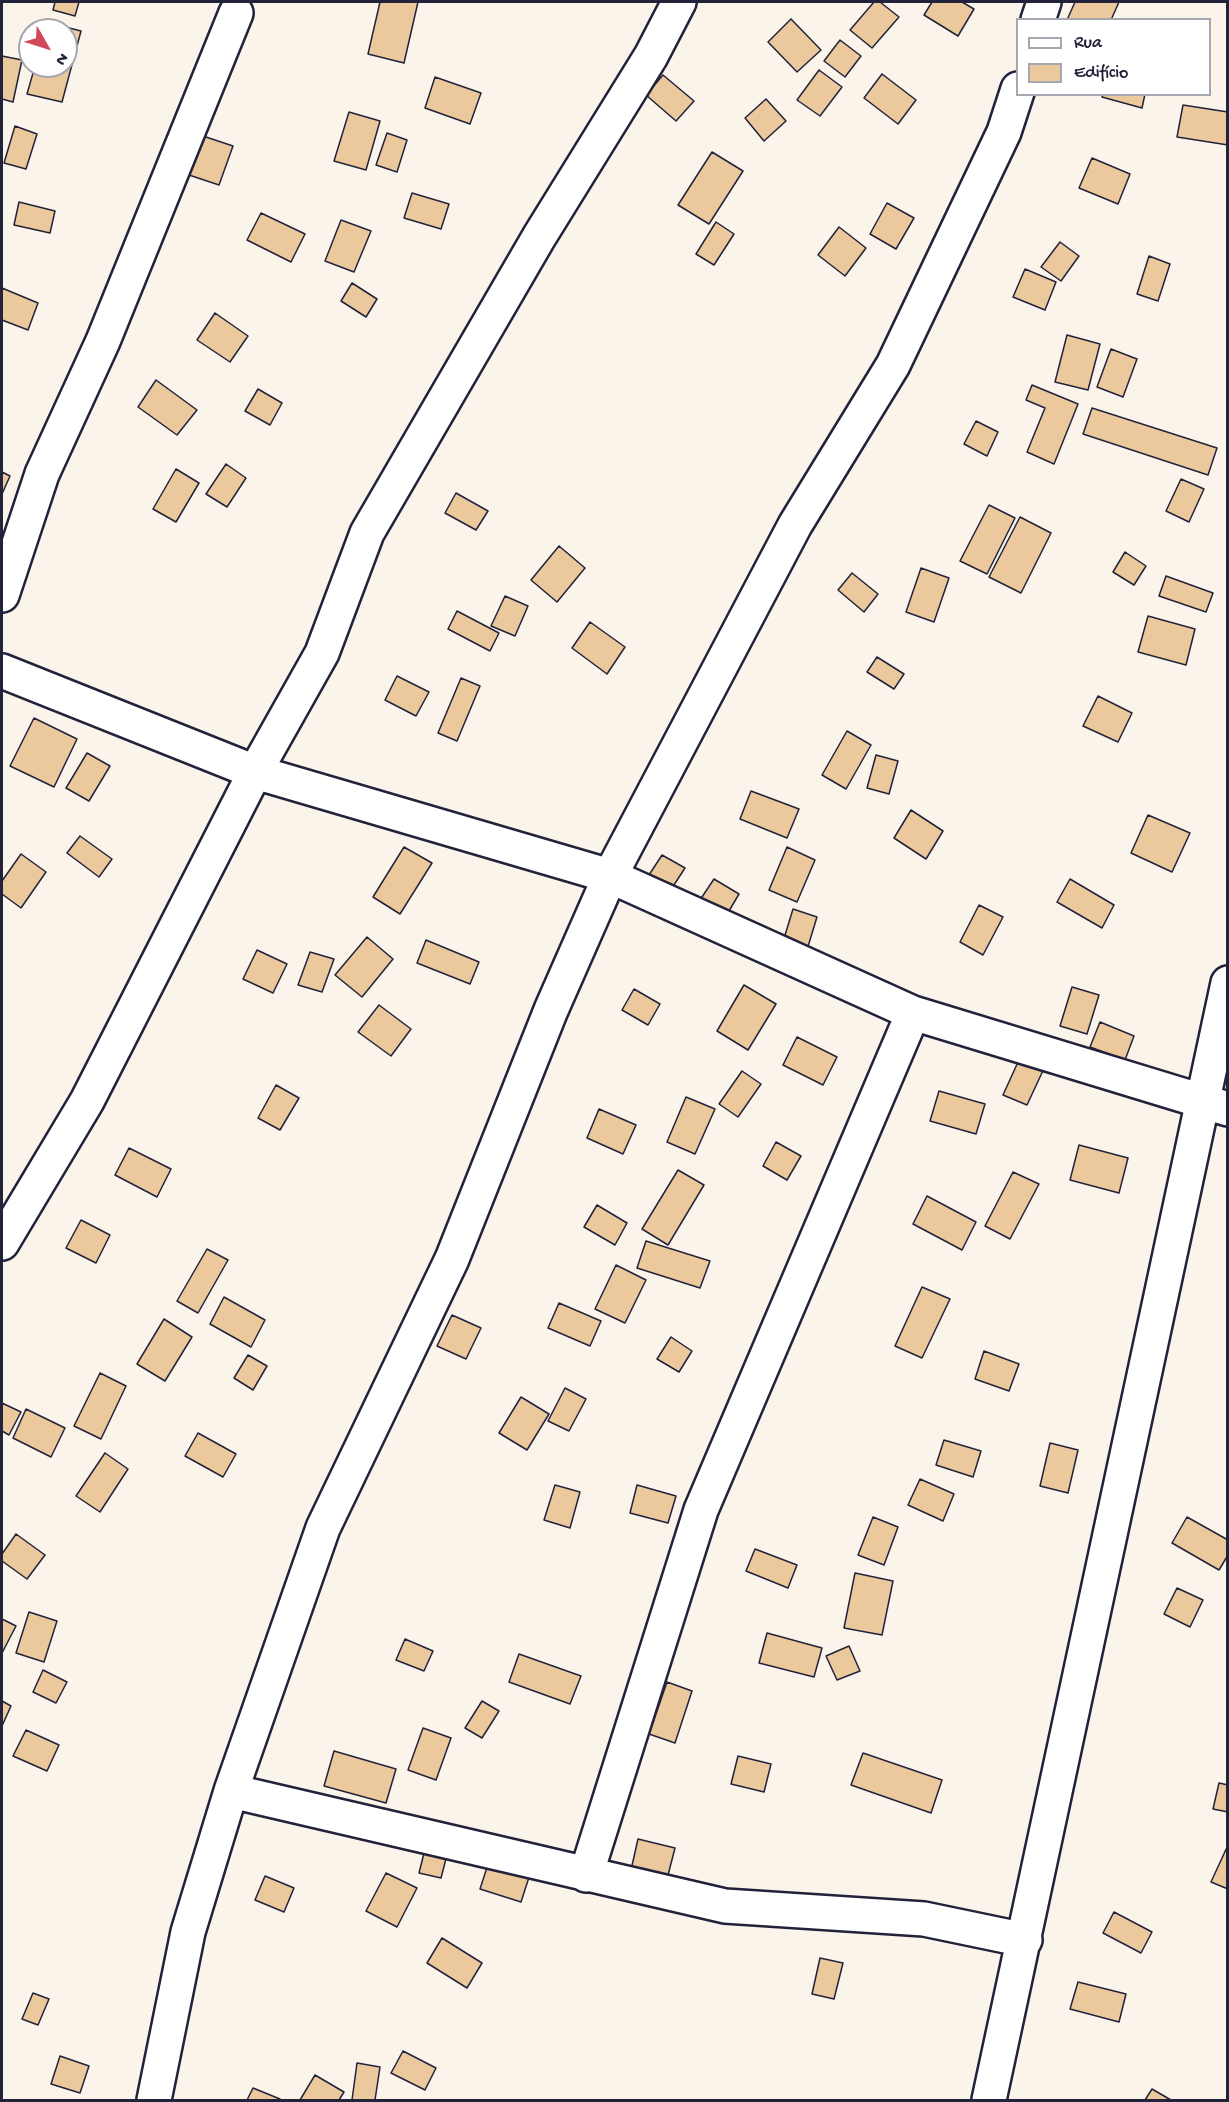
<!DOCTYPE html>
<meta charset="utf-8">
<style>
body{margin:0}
#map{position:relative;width:1229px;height:2102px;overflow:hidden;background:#fbf4eb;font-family:"Gochi Hand",sans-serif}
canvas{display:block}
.frame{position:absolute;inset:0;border:3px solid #22223b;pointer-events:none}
.legend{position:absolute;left:1016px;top:18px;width:195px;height:78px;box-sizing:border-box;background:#fff;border:2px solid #a7a7b1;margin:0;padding:8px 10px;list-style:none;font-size:18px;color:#22223b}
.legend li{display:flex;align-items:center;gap:12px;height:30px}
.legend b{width:30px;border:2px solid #a7a7b1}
.north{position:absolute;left:18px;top:18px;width:60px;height:60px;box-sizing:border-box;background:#fff;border:2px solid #a7a7b1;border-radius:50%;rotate:129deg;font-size:16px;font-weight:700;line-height:24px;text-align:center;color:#22223b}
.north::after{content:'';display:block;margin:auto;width:21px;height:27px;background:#d1495b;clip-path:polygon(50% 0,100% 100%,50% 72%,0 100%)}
</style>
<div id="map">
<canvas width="1229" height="2102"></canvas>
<div class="frame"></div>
<ul class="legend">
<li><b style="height:8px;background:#fff"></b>Rua</li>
<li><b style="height:16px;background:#ebc99d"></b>Edifício</li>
</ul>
<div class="north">N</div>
</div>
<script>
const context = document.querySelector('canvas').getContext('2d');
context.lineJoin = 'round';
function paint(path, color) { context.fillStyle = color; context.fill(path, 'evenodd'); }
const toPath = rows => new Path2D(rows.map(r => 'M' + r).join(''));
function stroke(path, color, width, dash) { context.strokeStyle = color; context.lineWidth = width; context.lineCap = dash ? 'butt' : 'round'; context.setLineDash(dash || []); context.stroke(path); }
const building = toPath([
 [55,2,79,2,75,16,53,10,55,2],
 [380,2,418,2,404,63,368,54,380,2],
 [874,2,880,2,899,17,872,48,850,30,874,2],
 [932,2,962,2,974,9,958,36,924,15,932,2],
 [1075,2,1119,2,1111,20,1067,20,1075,2],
 [791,19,821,50,797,72,768,42,791,19],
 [46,22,81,31,62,102,27,94,35,66,66,66,66,30,44,30,46,22],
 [840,40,861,56,845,77,824,61,840,40],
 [2,56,22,60,13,102,2,99,2,56],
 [819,70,842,87,820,116,797,100,819,70],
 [882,74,916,100,898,124,864,98,882,74],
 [663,75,694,101,676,121,646,95,663,75],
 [435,77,481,93,470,124,425,108,435,77],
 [1103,94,1145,94,1142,108,1102,97,1103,94],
 [766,99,786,121,764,141,745,118,766,99],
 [1183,105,1228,112,1228,145,1177,137,1183,105],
 [349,112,380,121,366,170,334,161,349,112],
 [15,126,37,134,26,169,4,163,15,126],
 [387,133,407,140,397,172,376,165,387,133],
 [203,136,233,146,219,185,189,175,203,136],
 [712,152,743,171,709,224,678,205,712,152],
 [1092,158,1130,174,1118,204,1079,188,1092,158],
 [412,193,449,204,441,229,404,218,412,193],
 [19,202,55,211,50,233,14,225,19,202],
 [887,203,914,218,896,249,870,234,887,203],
 [261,213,305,234,291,262,247,240,261,213],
 [341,220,371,231,354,272,325,261,341,220],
 [716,222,734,234,714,265,696,254,716,222],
 [839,227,866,248,845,276,818,255,839,227],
 [1060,242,1079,256,1061,281,1041,267,1060,242],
 [1149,256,1170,264,1158,301,1137,294,1149,256],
 [1025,269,1056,282,1045,310,1013,297,1025,269],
 [352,283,377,299,366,317,341,301,352,283],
 [2,288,38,303,28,330,2,320,2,288],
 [215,313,248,336,230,362,197,340,215,313],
 [1067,335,1100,344,1088,390,1055,382,1067,335],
 [1111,349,1137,359,1123,397,1097,387,1111,349],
 [156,380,197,410,177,435,138,407,156,380],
 [1032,385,1078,404,1054,464,1027,452,1045,408,1026,400,1032,385],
 [258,389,282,403,270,425,245,411,258,389],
 [1092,408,1217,448,1208,475,1083,434,1092,408],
 [976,421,998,432,987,456,964,444,976,421],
 [226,464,246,478,227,507,206,494,226,464],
 [176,469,199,483,176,522,153,509,176,469],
 [2,472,10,476,2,494,2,472],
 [1181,479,1204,489,1189,522,1166,511,1181,479],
 [456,493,488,511,476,530,445,513,456,493],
 [989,505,1015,518,987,574,960,561,989,505],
 [1020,517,1051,533,1021,593,989,577,1020,517],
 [559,546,585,568,557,602,531,580,559,546],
 [1125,552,1146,566,1134,585,1113,572,1125,552],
 [921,568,949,578,934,622,906,612,921,568],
 [852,573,878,594,864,612,838,590,852,573],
 [1166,576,1213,593,1206,612,1159,596,1166,576],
 [505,596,528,606,515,636,491,626,505,596],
 [457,611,499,633,490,651,448,629,457,611],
 [1148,616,1195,629,1186,665,1138,652,1148,616],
 [590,622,625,647,607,674,572,648,590,622],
 [877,657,904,674,894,689,867,672,877,657],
 [397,676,429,692,416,716,385,700,397,676],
 [461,678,480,686,457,741,438,733,461,678],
 [1098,696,1132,713,1118,742,1083,726,1098,696],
 [34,718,77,739,54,787,10,766,34,718],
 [847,731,871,745,846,789,822,775,847,731],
 [87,753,110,766,89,801,66,788,87,753],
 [876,755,898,761,889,794,867,788,876,755],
 [751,791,799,809,787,838,740,819,751,791],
 [911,810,943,831,926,859,894,838,911,810],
 [1148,815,1190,833,1172,872,1131,853,1148,815],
 [80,836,112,859,99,877,67,853,80,836],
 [404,847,432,863,400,914,373,897,404,847],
 [787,847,815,860,797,902,769,890,787,847],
 [21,854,46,872,21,908,2,894,2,881,21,854],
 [662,855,685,868,672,888,649,875,662,855],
 [714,879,739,894,726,916,700,900,714,879],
 [1070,879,1114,905,1102,928,1057,902,1070,879],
 [979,905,1003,917,983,955,960,942,979,905],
 [793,909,817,917,806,953,782,945,793,909],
 [367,937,393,959,362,997,335,975,367,937],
 [426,940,479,962,470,984,417,963,426,940],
 [257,950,287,964,273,993,243,979,257,950],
 [310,952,334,959,322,992,298,985,310,952],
 [744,985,776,1004,748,1050,717,1031,744,985],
 [1072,987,1099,995,1087,1034,1060,1026,1072,987],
 [634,989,660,1004,648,1025,622,1010,634,989],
 [379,1005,411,1029,391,1056,358,1032,379,1005],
 [1100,1022,1134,1036,1125,1060,1090,1047,1100,1022],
 [797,1037,837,1057,823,1085,783,1065,797,1037],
 [1023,1051,1047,1062,1027,1105,1003,1095,1023,1051],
 [742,1071,761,1084,738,1117,719,1104,742,1071],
 [276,1085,299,1098,280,1130,258,1118,276,1085],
 [939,1091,985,1104,976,1134,930,1121,939,1091],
 [686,1097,715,1109,695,1154,667,1142,686,1097],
 [599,1109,636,1125,623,1154,587,1138,599,1109],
 [776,1142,801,1156,787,1180,763,1166,776,1142],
 [1079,1145,1128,1158,1119,1193,1070,1180,1079,1145],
 [129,1148,171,1169,157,1197,115,1175,129,1148],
 [678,1170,704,1185,668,1245,642,1229,678,1170],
 [1013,1172,1039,1184,1010,1239,985,1226,1013,1172],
 [927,1196,976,1222,962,1250,913,1224,927,1196],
 [597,1205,627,1223,615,1245,584,1227,597,1205],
 [81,1220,110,1235,96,1263,66,1248,81,1220],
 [646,1241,710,1261,700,1288,637,1268,646,1241],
 [207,1249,228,1260,198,1313,177,1301,207,1249],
 [616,1265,646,1280,625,1323,595,1309,616,1265],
 [922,1287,950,1299,922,1358,895,1346,922,1287],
 [224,1297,265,1320,251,1347,210,1324,224,1297],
 [559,1303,601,1321,590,1346,548,1328,559,1303],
 [452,1315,481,1328,466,1359,437,1346,452,1315],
 [164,1319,192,1337,165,1381,137,1364,164,1319],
 [671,1337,692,1351,679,1372,657,1359,671,1337],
 [984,1351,1019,1364,1009,1391,975,1379,984,1351],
 [248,1355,267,1366,253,1390,234,1378,248,1355],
 [100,1373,126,1386,101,1439,74,1426,100,1373],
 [565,1388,586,1399,569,1431,548,1421,565,1388],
 [521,1397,549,1414,527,1450,499,1433,521,1397],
 [2,1403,21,1412,9,1435,2,1431,2,1403],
 [26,1409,65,1428,51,1457,13,1438,26,1409],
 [198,1433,236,1454,223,1477,185,1456,198,1433],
 [944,1440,981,1451,973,1477,936,1465,944,1440],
 [1050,1443,1078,1450,1068,1493,1040,1486,1050,1443],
 [105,1453,128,1469,100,1512,76,1496,105,1453],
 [920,1479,954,1494,943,1521,908,1505,920,1479],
 [555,1485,580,1492,570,1528,544,1520,555,1485],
 [637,1485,676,1496,668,1523,630,1513,637,1485],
 [873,1517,898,1527,884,1565,858,1555,873,1517],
 [1187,1517,1228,1540,1228,1555,1219,1570,1172,1543,1187,1517],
 [16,1534,45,1555,27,1579,2,1561,2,1554,16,1534],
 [755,1549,797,1565,788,1588,746,1571,755,1549],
 [855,1573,893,1581,882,1635,844,1628,855,1573],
 [1177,1588,1203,1600,1190,1627,1164,1614,1177,1588],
 [29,1612,57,1621,44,1662,16,1653,29,1612],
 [2,1619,16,1626,2,1653,2,1619],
 [767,1633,822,1648,814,1677,759,1663,767,1633],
 [405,1639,433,1651,424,1671,396,1660,405,1639],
 [849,1646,860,1671,837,1680,826,1656,849,1646],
 [519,1654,581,1676,570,1704,509,1682,519,1654],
 [43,1670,67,1682,56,1703,33,1692,43,1670],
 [667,1682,692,1691,675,1743,649,1734,667,1682],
 [2,1701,11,1706,2,1726,2,1701],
 [482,1701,499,1711,482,1738,465,1728,482,1701],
 [423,1728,451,1738,436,1780,408,1770,423,1728],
 [26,1730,59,1745,47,1771,13,1756,26,1730],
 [334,1751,396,1769,386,1803,324,1786,334,1751],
 [863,1753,942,1780,931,1813,851,1785,863,1753],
 [738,1756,771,1764,764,1792,731,1784,738,1756],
 [1219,1783,1228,1785,1228,1812,1213,1809,1219,1783],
 [638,1839,675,1848,667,1879,631,1870,638,1839],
 [426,1845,448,1851,441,1878,419,1873,426,1845],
 [1228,1845,1228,1889,1211,1882,1228,1845],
 [491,1855,532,1868,521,1902,480,1889,491,1855],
 [386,1873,417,1888,397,1927,366,1911,386,1873],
 [265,1876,294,1888,284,1912,255,1900,265,1876],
 [1114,1912,1152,1932,1141,1953,1103,1933,1114,1912],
 [442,1938,482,1963,467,1988,427,1963,442,1938],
 [820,1958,843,1963,834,1999,812,1994,820,1958],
 [1078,1982,1126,1994,1119,2022,1070,2009,1078,1982],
 [33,1993,49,1999,38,2025,22,2019,33,1993],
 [403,2051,436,2068,425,2090,391,2073,403,2051],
 [60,2056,89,2066,80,2093,51,2084,60,2056],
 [357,2063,380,2067,375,2100,352,2100,357,2063],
 [315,2075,344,2092,339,2100,300,2100,315,2075],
 [253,2088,280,2099,279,2100,247,2100,253,2088],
 [1152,2089,1171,2100,1145,2100,1152,2089]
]);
paint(building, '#ebc99d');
stroke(building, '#22223b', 1.5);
const street = toPath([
 [1038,20,1044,2],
 [2,595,42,474,103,341,236,13],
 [2,671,255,772,610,876,913,1013,1228,1109],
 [2,1243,87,1101,255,772,322,653,367,533,539,237,651,56,679,2],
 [231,1791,725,1906,924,1919,1025,1940],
 [586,1875,701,1510,913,1013],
 [154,2100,188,1932,231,1791,323,1528,452,1259,551,1010,610,876,795,525,893,365,1004,132,1018,89],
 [989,2100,1228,983]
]);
stroke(street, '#22223b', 38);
stroke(street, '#fff', 33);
</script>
